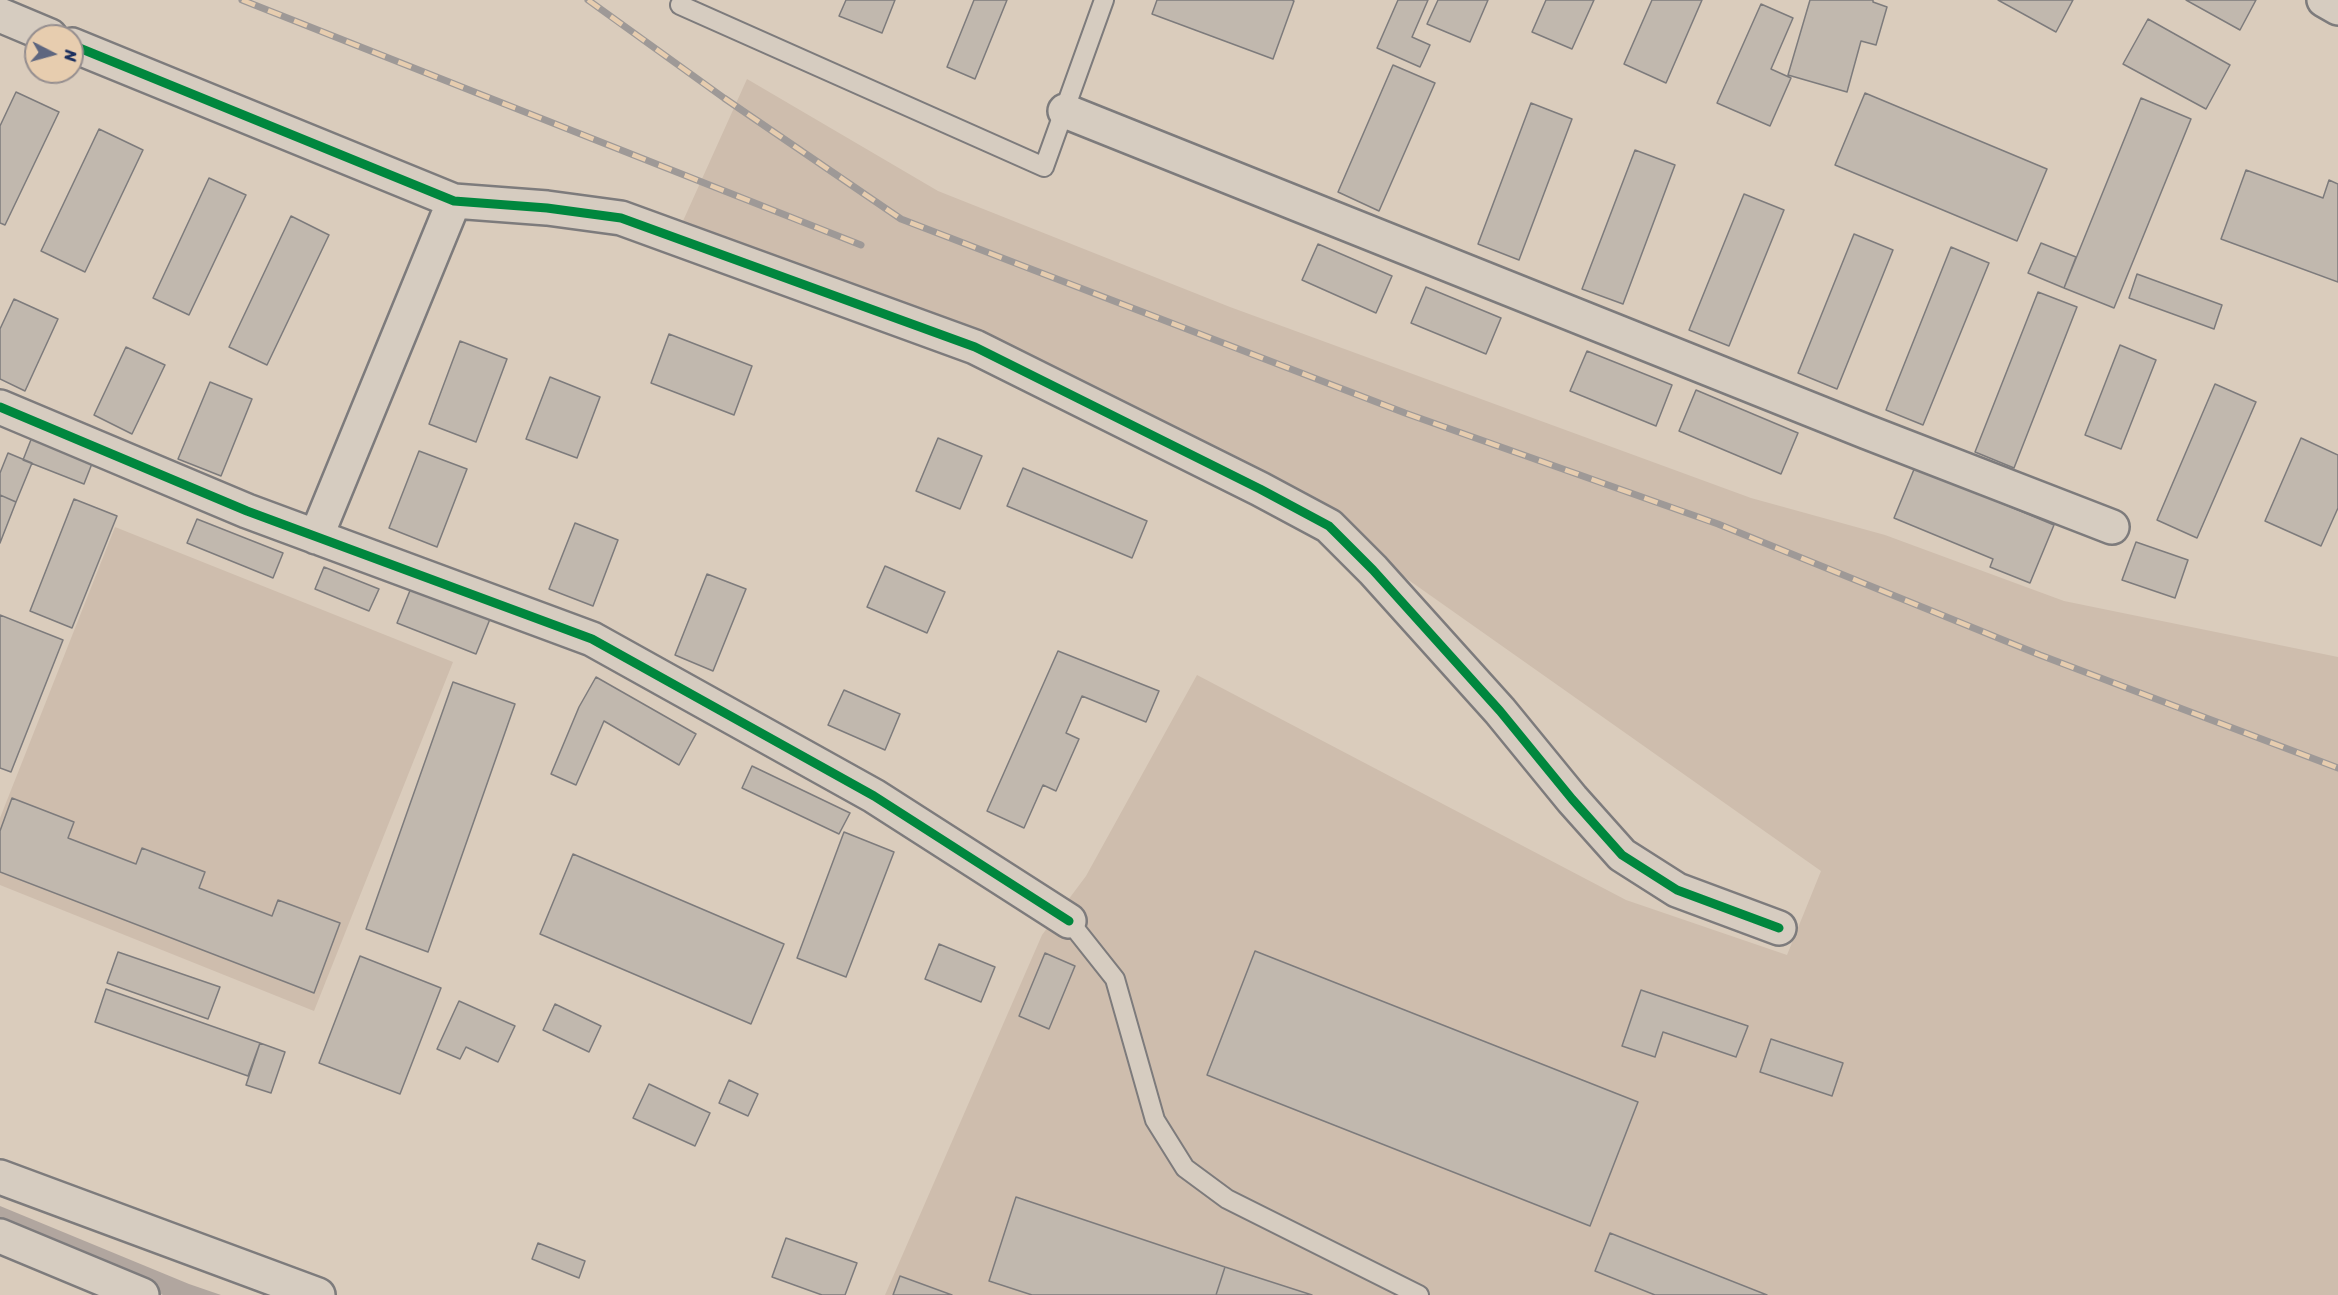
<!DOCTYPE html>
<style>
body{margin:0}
#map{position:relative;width:2338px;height:1295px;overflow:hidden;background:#daccbc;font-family:Sriracha,sans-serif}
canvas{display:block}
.north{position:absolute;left:24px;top:24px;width:60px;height:60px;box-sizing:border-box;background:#e7cdaf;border:2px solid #958e8f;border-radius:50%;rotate:96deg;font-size:16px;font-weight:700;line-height:24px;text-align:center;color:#1b2f5e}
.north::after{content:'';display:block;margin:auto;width:21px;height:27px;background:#5e667f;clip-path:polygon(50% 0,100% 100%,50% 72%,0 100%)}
</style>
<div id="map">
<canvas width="2338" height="1295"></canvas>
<div class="north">N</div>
</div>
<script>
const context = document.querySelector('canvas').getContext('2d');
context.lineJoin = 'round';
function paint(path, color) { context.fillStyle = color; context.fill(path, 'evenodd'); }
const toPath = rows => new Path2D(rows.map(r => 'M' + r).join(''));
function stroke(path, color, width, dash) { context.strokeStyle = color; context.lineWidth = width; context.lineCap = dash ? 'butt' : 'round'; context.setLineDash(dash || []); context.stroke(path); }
paint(toPath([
 [747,79,938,191,1230,307,1751,498,1885,535,2064,601,2338,657,2338,1295,885,1295,1042,935,1086,876,1197,675,1626,900,1787,955,1821,871,1383,562,951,322,683,221],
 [115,527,453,662,314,1011,0,885,0,818]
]), '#cebdad');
paint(toPath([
 [0,1206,189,1284,221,1295,163,1295,0,1227]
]), '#b1a69f');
const building = toPath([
 [846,0,895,0,882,33,839,16,846,0],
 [974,0,1007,0,975,79,947,67,974,0],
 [1157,0,1292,0,1294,1,1273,59,1152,14,1157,0],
 [1398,0,1428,0,1412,37,1430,45,1420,67,1377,48,1398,0],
 [1438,0,1488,0,1470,42,1427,24,1438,0],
 [1546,0,1594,0,1572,49,1532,32,1546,0],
 [1652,0,1702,0,1666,83,1624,64,1652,0],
 [1810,0,1873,0,1873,2,1887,7,1876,45,1861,41,1847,92,1788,75,1810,0],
 [1998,0,2073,0,2056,32,1998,0],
 [2186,0,2256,0,2240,30,2186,0],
 [1761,4,1793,18,1771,69,1791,78,1770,126,1717,103,1761,4],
 [2148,19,2230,65,2206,109,2123,64,2148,19],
 [1393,65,1435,83,1379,211,1338,192,1393,65],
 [16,92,59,112,5,225,0,223,0,126,16,92],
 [1865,93,2047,169,2017,241,1835,165,1865,93],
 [2141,98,2191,119,2114,308,2064,288,2141,98],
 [1531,103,1572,119,1519,260,1478,244,1531,103],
 [99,129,143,150,85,272,41,251,99,129],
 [1635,150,1675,165,1623,304,1582,289,1635,150],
 [2246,170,2323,198,2329,180,2338,184,2338,282,2221,239,2246,170],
 [209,178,246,195,189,315,153,298,209,178],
 [1744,194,1784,210,1729,346,1689,330,1744,194],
 [291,216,329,235,267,365,229,347,291,216],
 [1854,234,1893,250,1837,389,1798,373,1854,234],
 [2041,243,2076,257,2064,288,2028,273,2041,243],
 [1318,244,1392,276,1376,313,1302,280,1318,244],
 [1951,247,1989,263,1923,425,1886,410,1951,247],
 [2137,274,2222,305,2214,329,2129,298,2137,274],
 [1426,287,1501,318,1486,354,1411,323,1426,287],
 [2038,292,2077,307,2014,468,1975,452,2038,292],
 [14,299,58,319,25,391,0,379,0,329,14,299],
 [669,334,752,366,734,415,651,383,669,334],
 [460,341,507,359,476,442,429,424,460,341],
 [2120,345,2156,360,2121,449,2085,435,2120,345],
 [126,347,165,365,132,434,94,415,126,347],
 [1587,351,1672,385,1656,426,1570,391,1587,351],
 [550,377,600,397,577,458,526,439,550,377],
 [210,382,252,399,221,476,178,459,210,382],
 [2215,384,2256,402,2197,538,2157,520,2215,384],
 [1696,390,1798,433,1781,474,1679,431,1696,390],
 [34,432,93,461,84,484,23,460,34,432],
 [938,438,982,456,960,509,916,491,938,438],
 [2301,438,2338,455,2338,508,2321,546,2265,521,2301,438],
 [419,451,467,469,437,547,389,528,419,451],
 [8,453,32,463,16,502,0,495,0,473,8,453],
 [1915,467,2054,525,2030,583,1990,567,1993,559,1894,518,1915,467],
 [1023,468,1147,521,1132,558,1007,506,1023,468],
 [0,495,16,502,0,543,0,495],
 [74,499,117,516,72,628,30,611,74,499],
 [197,519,283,553,273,578,187,543,197,519],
 [575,523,618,540,593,606,549,589,575,523],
 [2136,542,2188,560,2175,598,2122,580,2136,542],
 [885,566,945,592,927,633,867,607,885,566],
 [324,567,379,589,369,611,315,589,324,567],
 [707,574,746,589,713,671,675,655,707,574],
 [411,588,490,619,476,654,397,623,411,588],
 [0,615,63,640,11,772,0,768,0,615],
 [1058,651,1159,691,1146,722,1082,696,1066,733,1079,739,1056,791,1043,785,1024,828,987,811,1058,651],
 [596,677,696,734,679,765,604,721,576,785,551,774,579,707,596,677],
 [453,682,515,704,428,952,366,929,453,682],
 [844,690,900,714,885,750,828,725,844,690],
 [752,766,850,813,839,834,742,788,752,766],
 [12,798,74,822,68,838,136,864,142,848,205,872,199,888,272,916,278,900,340,923,314,993,0,872,0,831,12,798],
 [844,832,894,852,846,977,797,958,844,832],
 [573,854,784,944,751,1024,540,934,573,854],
 [939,944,995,967,981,1002,925,979,939,944],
 [1255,951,1638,1102,1590,1226,1207,1075,1255,951],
 [118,952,220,987,208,1019,107,983,118,952],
 [1045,953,1075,966,1049,1029,1019,1016,1045,953],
 [360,956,441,988,400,1094,319,1063,360,956],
 [106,989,260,1043,248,1076,95,1022,106,989],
 [1641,990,1748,1026,1736,1057,1663,1032,1655,1057,1622,1046,1641,990],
 [459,1001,515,1026,498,1062,466,1047,460,1059,437,1049,459,1001],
 [555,1004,601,1026,589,1052,543,1030,555,1004],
 [1771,1039,1843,1063,1832,1096,1760,1072,1771,1039],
 [260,1043,285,1052,271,1093,246,1085,260,1043],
 [729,1080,758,1094,748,1116,719,1103,729,1080],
 [649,1084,710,1113,695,1146,633,1118,649,1084],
 [1016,1197,1225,1267,1216,1295,1032,1295,989,1281,1016,1197],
 [1610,1233,1767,1295,1655,1295,1595,1271,1610,1233],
 [786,1238,857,1263,845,1295,822,1295,772,1277,786,1238],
 [538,1243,585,1261,579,1278,532,1259,538,1243],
 [1225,1267,1312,1295,1216,1295,1225,1267],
 [900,1276,952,1295,893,1295,900,1276]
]);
paint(building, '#c1b8ae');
stroke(building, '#7d7b7c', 1.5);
const service = toPath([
 [680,5,1044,167,1104,0],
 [1069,921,1115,979,1155,1120,1185,1168,1227,1199,1419,1295]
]);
const minor = toPath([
 [2324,0,2338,8],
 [0,15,50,36],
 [72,45,454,201,547,208,621,218,975,347,1260,489,1329,526,1373,570,1500,711,1572,799,1622,855,1677,890,1779,928],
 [1065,111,1867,432,2112,527],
 [0,407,247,511,592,639,874,796,1069,921],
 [316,537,454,201],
 [0,1177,318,1295],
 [0,1236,142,1295]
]);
stroke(service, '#7d7b7c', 22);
stroke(minor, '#7d7b7c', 38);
stroke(service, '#d6ccc0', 18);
stroke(minor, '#d6ccc0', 33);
const rail = toPath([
 [242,0,861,245],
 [588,0,724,98,901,219,1405,413,1718,524,2040,655,2338,768]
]);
stroke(rail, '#9e9997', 7);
stroke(rail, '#e7cdaf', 4.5, [14]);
stroke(toPath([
 [72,45,454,201,547,208,621,218,975,347,1260,489,1329,526,1373,570,1500,711,1572,799,1622,855,1677,890,1779,928],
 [0,407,247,511,592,639,874,796,1069,921]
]), '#00873e', 9);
</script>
